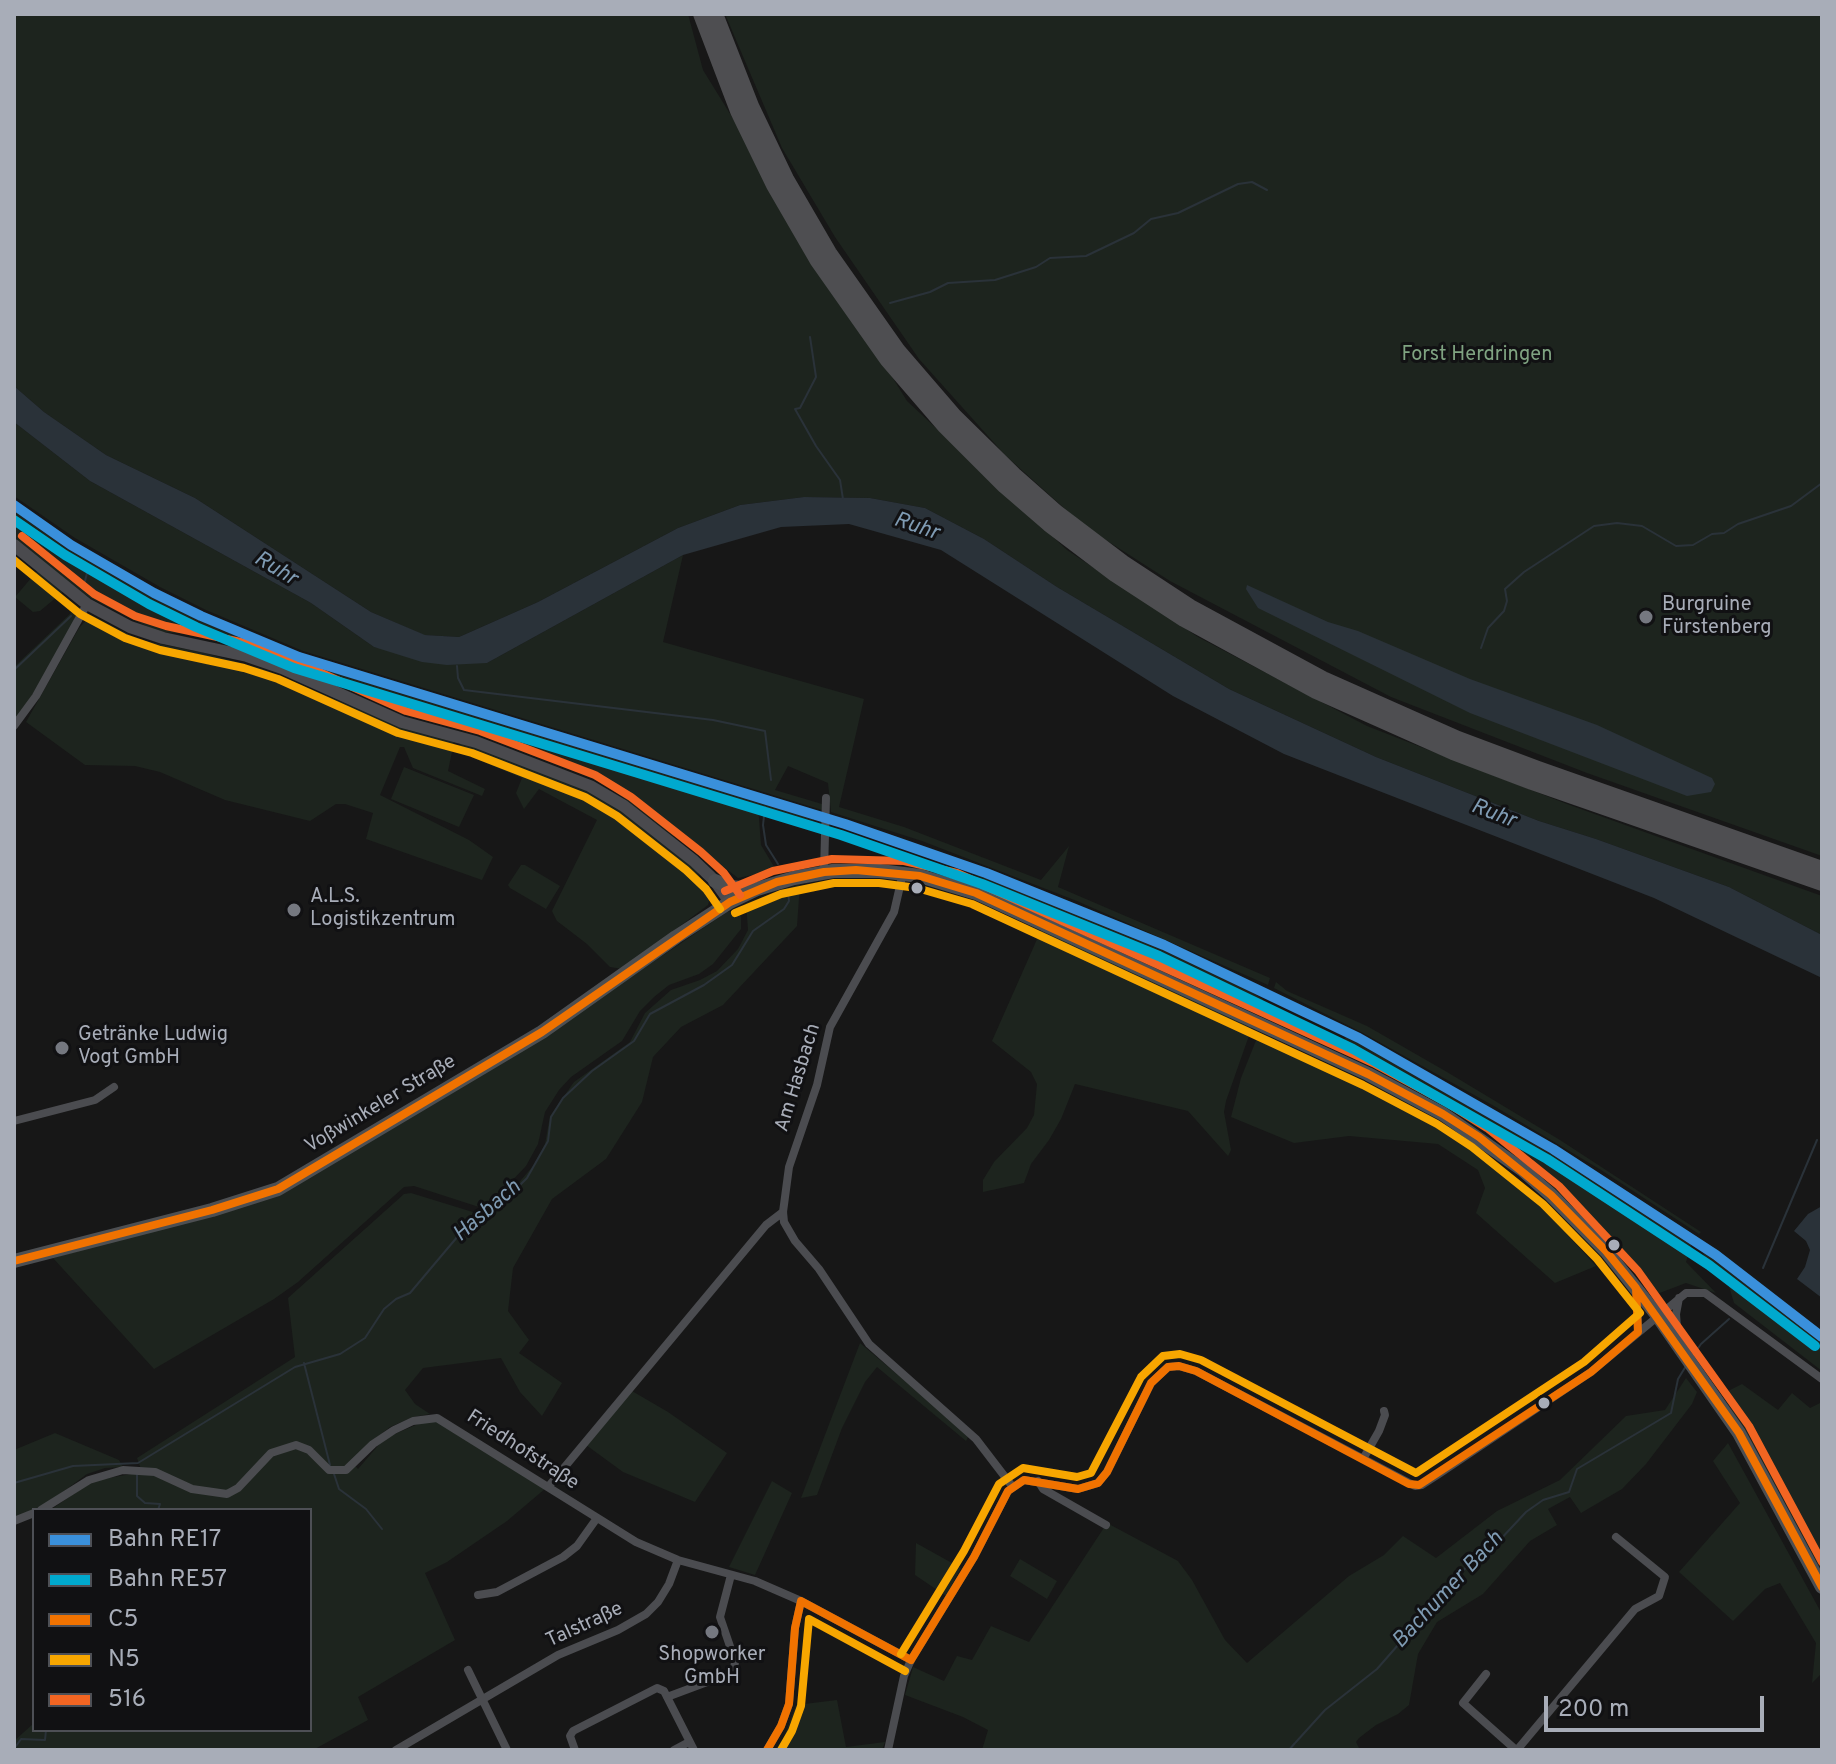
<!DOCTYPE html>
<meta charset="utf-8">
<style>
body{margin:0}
#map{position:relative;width:1836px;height:1764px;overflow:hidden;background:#171717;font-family:Overpass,sans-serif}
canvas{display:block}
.frame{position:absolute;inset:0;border:16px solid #a8adb8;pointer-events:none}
.legend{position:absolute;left:32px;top:1508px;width:280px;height:224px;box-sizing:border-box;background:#111113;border:2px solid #4d4f55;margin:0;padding:10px 14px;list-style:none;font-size:24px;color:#a8adb8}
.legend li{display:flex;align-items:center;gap:16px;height:40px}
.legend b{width:40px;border:2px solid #4d4f55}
.scale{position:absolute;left:1544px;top:1696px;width:220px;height:36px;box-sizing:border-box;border:4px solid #a8adb8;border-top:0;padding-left:10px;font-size:24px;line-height:28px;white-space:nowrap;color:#a8adb8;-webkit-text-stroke:6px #111113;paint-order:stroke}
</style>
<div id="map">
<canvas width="1836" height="1764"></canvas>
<div class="frame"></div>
<ul class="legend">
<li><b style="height:10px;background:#3a90db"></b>Bahn RE17</li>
<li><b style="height:10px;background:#00a9ce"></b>Bahn RE57</li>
<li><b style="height:10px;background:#f07200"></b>C5</li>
<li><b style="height:10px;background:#f7a600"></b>N5</li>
<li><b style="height:10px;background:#f26522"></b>516</li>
</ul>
<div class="scale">200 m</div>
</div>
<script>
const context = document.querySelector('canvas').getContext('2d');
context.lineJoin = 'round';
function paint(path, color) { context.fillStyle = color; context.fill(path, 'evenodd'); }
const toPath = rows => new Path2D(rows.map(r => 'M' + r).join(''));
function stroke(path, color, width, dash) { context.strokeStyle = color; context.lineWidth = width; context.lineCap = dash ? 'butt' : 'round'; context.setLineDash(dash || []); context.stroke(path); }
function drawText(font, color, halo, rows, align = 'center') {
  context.font = font + ' Overpass,sans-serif'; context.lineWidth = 6; context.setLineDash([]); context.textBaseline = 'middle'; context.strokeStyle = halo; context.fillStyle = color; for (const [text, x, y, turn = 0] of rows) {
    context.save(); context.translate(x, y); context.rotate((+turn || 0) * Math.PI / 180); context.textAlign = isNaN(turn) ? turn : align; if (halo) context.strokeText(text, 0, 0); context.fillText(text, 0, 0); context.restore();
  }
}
paint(toPath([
 [14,14,688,14,703,70,907,401,1067,550,1198,637,1367,726,1567,804,1822,896,1822,935,1729,887,1596,839,1539,821,1376,757,1229,689,1057,587,984,539,925,508,870,498,804,497,740,505,678,528,538,602,459,637,424,635,371,612,195,498,106,455,44,412,14,386],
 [725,14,1822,14,1822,856,1587,773,1391,697,1170,581,1084,526,1005,455,919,359,835,237,782,148],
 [14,422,90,481,311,603,374,647,487,663,683,555,663,642,864,699,839,807,904,827,1041,880,1069,846,1058,887,1270,978,1268,985,1077,901,922,841,831,812,828,783,788,766,775,790,822,804,822,810,303,651,206,610,160,587,75,538,14,496],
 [14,509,69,548,154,596,199,620,299,660,387,689,813,818,813,821,758,805,761,845,776,870,738,878,684,836,673,836,608,786,545,757,472,731,424,720,239,646,193,634,158,632,90,598,14,541],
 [38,570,64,591,40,611,33,612,15,597],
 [72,612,76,614,73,624,46,675,14,722,14,667],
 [91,615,140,640,205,653,263,669,409,730,454,742,448,771,485,789,482,796,413,768,404,747,400,747,380,795,469,840,493,857,482,880,366,839,373,813,345,804,336,804,310,821,225,800,160,772,135,766,85,765,26,722,79,628],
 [461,743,549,773,614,803,696,870,711,895,708,905,623,969,610,967,587,944,557,921,552,911,597,820,539,789,524,809,516,793,522,778,457,751],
 [404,767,474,795,459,827,391,799],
 [521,865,525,865,560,886,546,909,510,888,508,885],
 [979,874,1162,947,1252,988,1253,993,1263,999,1258,1013,1087,925,975,875],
 [800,884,797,926,723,1005,681,1027,653,1057,642,1102,606,1159,552,1199,513,1268,508,1311,529,1340,519,1353,562,1383,542,1416,520,1392,501,1358,423,1368,405,1390,415,1404,430,1414,413,1417,390,1427,366,1446,353,1463,358,1469,382,1441,397,1433,423,1422,441,1422,546,1488,507,1521,447,1562,425,1573,455,1640,358,1697,368,1720,313,1750,14,1750,14,1741,34,1723,34,1730,310,1730,310,1510,52,1509,92,1481,142,1472,137,1458,295,1357,288,1298,404,1194,411,1193,476,1213,489,1209,510,1193,533,1166,545,1144,550,1116,574,1082,630,1042,645,1013,671,990,700,980,717,971,738,949,748,930,746,903],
 [738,910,741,917,741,929,713,964,699,974,669,985,654,997,640,1011,622,1041,571,1077,559,1090,545,1112,538,1144,526,1166,488,1206,479,1207,414,1186,404,1187,298,1282,274,1299,154,1369,53,1258,282,1194,548,1033,727,912],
 [1042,928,1252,1027,1226,1101,1224,1112,1231,1150,1228,1156,1188,1111,1075,1084,1061,1119,1049,1140,1031,1164,1024,1183,983,1192,983,1180,994,1162,1027,1128,1034,1115,1037,1084,1031,1072,992,1041],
 [1276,982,1287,991,1367,1026,1447,1072,1560,1140,1701,1232,1699,1234,1601,1170,1494,1106,1363,1033,1274,988],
 [1259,1033,1452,1130,1513,1175,1596,1266,1555,1283,1476,1213,1485,1188,1478,1170,1438,1144,1349,1136,1294,1143,1231,1117,1241,1078],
 [1346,1036,1436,1083,1552,1151,1692,1243,1686,1262,1716,1293,1686,1283,1657,1294,1531,1165,1533,1159,1436,1095,1357,1055,1340,1052],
 [1702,1250,1775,1303,1822,1342,1822,1371,1734,1303,1728,1283,1707,1264],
 [860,1343,969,1435,966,1441,877,1367,865,1382,842,1428,817,1495,801,1498],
 [1686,1378,1697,1392,1692,1404,1646,1464,1622,1489,1581,1513,1570,1497,1548,1509,1557,1525,1530,1541,1483,1594,1437,1622,1418,1654,1409,1705,1398,1714,1376,1725,1359,1738,1356,1742,1360,1750,982,1750,988,1730,963,1717,905,1695,913,1667,944,1681,957,1656,972,1660,991,1626,1029,1642,1107,1523,1178,1561,1192,1580,1225,1640,1247,1663,1349,1576,1384,1555,1403,1536,1436,1558,1497,1511,1560,1480,1626,1416,1665,1410],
 [1742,1384,1778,1410,1792,1393,1810,1408,1822,1402,1822,1573,1722,1394],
 [632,1391,668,1412,727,1453,695,1502,623,1472,586,1445],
 [55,1433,119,1460,123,1467,105,1468,87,1474,48,1503,14,1518,14,1450],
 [1728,1443,1822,1614,1822,1673,1812,1683,1816,1643,1780,1583,1765,1589,1733,1621,1679,1572,1740,1503,1713,1461],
 [772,1481,792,1493,755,1575,729,1567],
 [916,1543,961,1568,946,1596,915,1575],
 [1020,1559,1057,1581,1047,1599,1010,1576],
 [837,1700,846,1747,885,1742,882,1750,775,1750,784,1737,796,1705]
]), '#1d241e');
paint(toPath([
 [14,386,44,412,106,455,195,498,371,612,425,635,459,637,538,602,678,528,740,505,804,497,870,498,925,508,984,539,1057,587,1229,689,1376,757,1539,821,1596,839,1729,887,1822,935,1822,978,1654,898,1284,754,1173,696,941,550,849,524,781,527,683,555,487,663,447,665,422,662,374,647,311,603,90,481,14,422],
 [1247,585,1328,622,1358,631,1470,679,1597,725,1712,778,1715,784,1711,792,1687,796,1470,713,1258,608,1246,589],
 [1822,1206,1822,1298,1797,1279,1805,1267,1810,1250,1806,1241,1794,1231,1808,1214]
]), '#2a3239');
stroke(toPath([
 [890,303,930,292,948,283,995,280,1036,267,1050,258,1086,256,1134,233,1151,219,1178,213,1238,184,1252,182,1267,190],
 [810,337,816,377,800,408,795,409,816,446,840,480,843,499],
 [84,585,89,565],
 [1481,648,1488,628,1504,611,1507,601,1505,589,1524,572,1594,526,1617,523,1642,526,1676,546,1693,545,1712,534,1724,533,1738,524,1791,506,1822,483],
 [457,666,458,678,464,690,713,720,765,731,771,780],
 [14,670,71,616],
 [765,807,763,825,766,845,778,864],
 [1763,1268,1817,1140],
 [1692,1357,1701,1344,1729,1319],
 [304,1363,330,1465],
 [137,1472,137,1496,145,1503,160,1504,158,1510],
 [334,1474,339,1489,366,1509,382,1529],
 [14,1483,73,1466,138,1463,295,1367,340,1354,365,1338,384,1309,396,1299,410,1293,469,1223,503,1202,527,1178,548,1141,551,1117,563,1098,592,1071,634,1041,650,1014,704,985,732,965,753,931,784,909,789,901,788,891],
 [1296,1742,1325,1710,1377,1669,1476,1556,1498,1542,1526,1512,1543,1500,1569,1492,1577,1469,1671,1413,1678,1379,1686,1366],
 [14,1749,21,1739,45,1740,46,1730],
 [1289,1750,1295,1743]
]), '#2a3239', 2);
stroke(toPath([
 [14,726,36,696,87,604],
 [824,872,826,798],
 [903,873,894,912,830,1027,817,1085,789,1167,783,1212,784,1222,795,1241,819,1269,869,1344,976,1439,1012,1486],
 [14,1121,95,1100,114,1087],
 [1637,1293,1638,1331],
 [1678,1340,1676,1314,1679,1298],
 [1363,1459,1379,1431,1385,1415,1384,1411],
 [1038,1481,1043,1489,1106,1525],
 [548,1487,766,1225,783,1212],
 [41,1510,89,1480,123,1470,155,1472,192,1489,227,1494,238,1488,271,1453,296,1445,309,1450,329,1470,346,1470,373,1444,394,1430,413,1421,437,1418,636,1542,678,1560,755,1581,801,1601],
 [14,1521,34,1513],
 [478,1595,497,1592,563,1557,577,1546,597,1518],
 [468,1670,507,1750],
 [1486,1674,1463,1703,1516,1750],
 [667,1697,726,1675,734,1670,735,1661,720,1617,731,1575],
 [396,1750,558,1655,618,1630,646,1614,658,1602,669,1584,678,1560],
 [575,1750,570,1736,573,1731,657,1688,664,1691,694,1750],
 [674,1750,689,1742],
 [767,1750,781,1726,789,1704,795,1628,801,1601,911,1660],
 [888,1750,904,1676,911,1660,974,1557,1008,1491,1024,1480,1078,1489,1098,1483,1107,1472,1151,1383,1168,1367,1179,1366,1196,1371,1415,1486,1422,1485,1439,1474,1591,1372,1686,1293,1705,1293,1822,1379],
 [1517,1750,1635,1609,1659,1596,1665,1577,1616,1537]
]), '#4b4c50', 8);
stroke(toPath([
 [14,545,87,604,130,627,163,638,247,656,282,668,402,722,476,742,590,786,624,806,694,861,715,881,730,902]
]), '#4a4a4e', 12);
stroke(toPath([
 [715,881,730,887,753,889],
 [14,1261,212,1210,278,1189,542,1032,676,937,730,902,757,889,794,878,833,871,880,871,920,876,976,893,1368,1074,1443,1114,1523,1170,1551,1195,1606,1251,1657,1315,1739,1433,1822,1587]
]), '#4d4f52', 14);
stroke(toPath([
 [701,14,738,111,774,185,818,261,887,359,944,425,1005,486,1049,524,1115,574,1184,619,1316,691,1453,752,1532,782,1822,883],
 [715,14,751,106,786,179,829,253,898,351,954,416,1014,475,1057,513,1123,563,1190,607,1323,679,1458,739,1538,769,1822,869]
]), '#4e4e51', 16);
stroke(toPath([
 [14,1261,212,1210,278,1189,542,1032,730,902,777,882,824,872,856,870,920,876,976,893,1368,1074,1443,1114,1479,1137,1551,1195,1606,1251,1636,1288,1638,1332,1591,1372,1419,1485,1409,1484,1196,1371,1179,1366,1168,1367,1151,1383,1107,1472,1098,1483,1078,1489,1024,1480,1008,1491,974,1557,911,1660],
 [1635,1287,1739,1433,1822,1587],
 [767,1750,781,1726,789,1704,795,1628,801,1601,911,1660]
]), '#f07200', 8);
stroke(toPath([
 [14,560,80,614,125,638,160,650,244,668,278,679,398,733,472,753,585,797,617,816,686,870,706,889,720,909],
 [735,913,781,894,834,883,879,883,917,888,972,904,1363,1085,1437,1124,1472,1147,1543,1204,1597,1259,1640,1313,1584,1362,1416,1473,1201,1360,1180,1354,1163,1356,1141,1377,1091,1473,1077,1477,1023,1468,999,1484,964,1551,901,1654],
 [781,1750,792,1731,801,1706,809,1619,905,1671]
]), '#f7a600', 8);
stroke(toPath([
 [22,536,94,594,135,616,166,626,250,644,286,657,406,711,480,731,595,775,631,797,701,852,724,873,740,895],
 [725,891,773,871,832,859,904,861,957,873,1373,1063,1449,1104,1487,1128,1559,1186,1638,1271,1749,1426,1822,1562]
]), '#f26522', 8);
stroke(toPath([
 [14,505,71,545,154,593,201,616,299,657,845,824,986,873,1164,945,1359,1038,1553,1149,1716,1255,1822,1337]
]), '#3a90db', 10);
stroke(toPath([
 [14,520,65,555,149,604,196,627,294,668,841,835,982,884,1159,956,1353,1049,1547,1159,1709,1265,1815,1346]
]), '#00a9ce', 10);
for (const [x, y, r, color] of [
 [1646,617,8,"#757880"],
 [917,888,7,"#a8adb8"],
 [294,910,8,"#757880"],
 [62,1048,8,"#757880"],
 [1614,1245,7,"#a8adb8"],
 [1544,1403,7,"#a8adb8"],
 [712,1632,8,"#757880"]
]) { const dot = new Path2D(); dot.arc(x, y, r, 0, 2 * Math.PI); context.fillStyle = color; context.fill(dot); stroke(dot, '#111113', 3); }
drawText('20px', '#7fa381', '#111113', [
 ["Forst Herdringen",1477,356]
]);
drawText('20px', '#a8adb8', '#111113', [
 ["Burgruine",1662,606],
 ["Fürstenberg",1662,629],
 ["A.L.S.",310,898],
 ["Logistikzentrum",310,921],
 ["Getränke Ludwig",78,1036],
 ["Vogt GmbH",78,1059],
 ["Shopworker",712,1656,"center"],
 ["GmbH",712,1679,"center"]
], 'left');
drawText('20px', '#a8adb8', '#111113', [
 ["Am Hasbach",799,1078,-73],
 ["Voßwinkeler Straße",381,1105,-31],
 ["Friedhofstraße",522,1451,33],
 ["Talstraße",585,1626,-25]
]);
drawText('italic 22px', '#7f9bb3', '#111113', [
 ["Ruhr",916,528,19],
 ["Ruhr",275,570,31],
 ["Ruhr",1493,815,21],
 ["Hasbach",488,1212,-41],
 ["Bachumer Bach",1449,1591,-47]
]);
</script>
